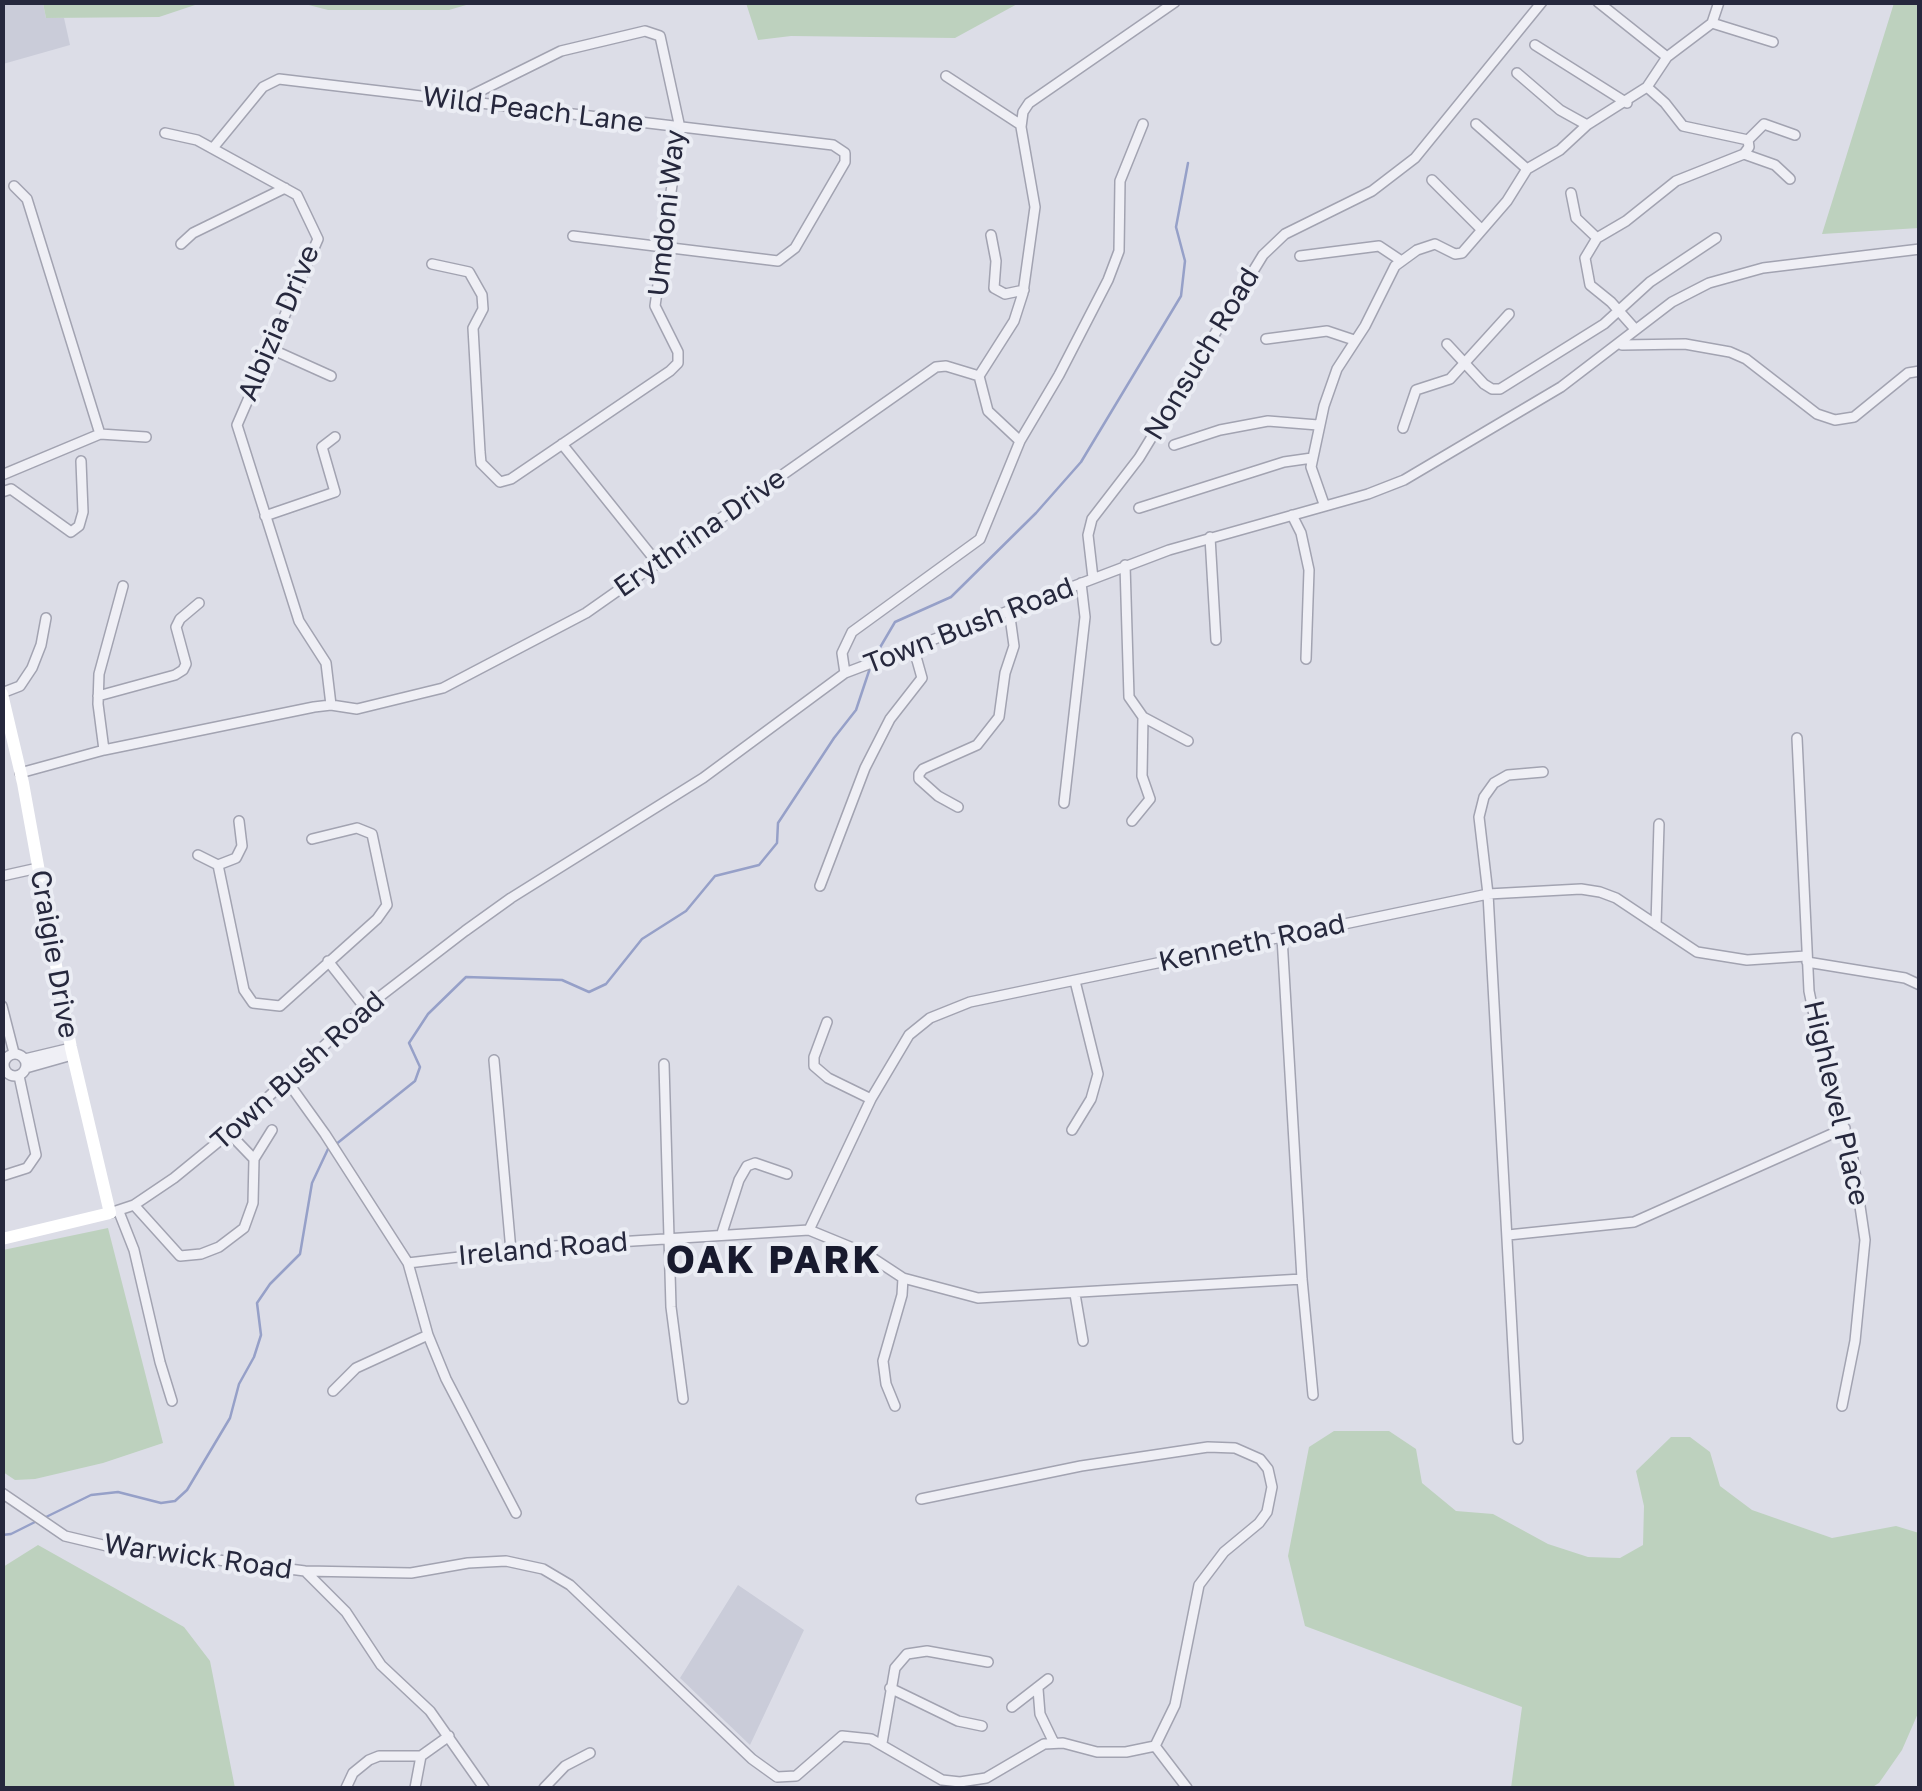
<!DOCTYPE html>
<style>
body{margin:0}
#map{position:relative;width:1922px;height:1791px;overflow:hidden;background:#dcdde7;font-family:"Golos Text",sans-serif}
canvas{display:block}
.frame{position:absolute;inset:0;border:5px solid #26283d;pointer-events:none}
</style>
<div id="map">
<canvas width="1922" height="1791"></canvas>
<div class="frame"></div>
</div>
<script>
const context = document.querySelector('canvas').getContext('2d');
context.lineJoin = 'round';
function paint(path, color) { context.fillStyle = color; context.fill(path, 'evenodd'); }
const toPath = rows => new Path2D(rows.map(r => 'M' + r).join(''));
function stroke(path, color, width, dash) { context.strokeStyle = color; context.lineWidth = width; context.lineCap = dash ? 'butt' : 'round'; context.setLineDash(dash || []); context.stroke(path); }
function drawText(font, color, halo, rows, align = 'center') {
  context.font = font + ' "Golos Text",sans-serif'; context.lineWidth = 8; context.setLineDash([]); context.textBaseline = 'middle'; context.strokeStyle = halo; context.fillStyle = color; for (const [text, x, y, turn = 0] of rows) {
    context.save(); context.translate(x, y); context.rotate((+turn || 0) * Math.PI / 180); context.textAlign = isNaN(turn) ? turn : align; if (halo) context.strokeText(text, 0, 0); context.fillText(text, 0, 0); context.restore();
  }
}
paint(toPath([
 [3,3,43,3,46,18,64,18,70,45,3,64],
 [738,1585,804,1630,750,1745,680,1678]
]), '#caccd9');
paint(toPath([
 [43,3,43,2,201,3,159,17,46,18],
 [301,3,473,2,473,3,449,10,328,10],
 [746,3,746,2,1019,3,955,38,791,36,758,40],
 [1894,3,1919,3,1919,228,1822,234],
 [108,1228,163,1443,103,1463,35,1479,15,1480,3,1472,3,1250],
 [1334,1431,1389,1431,1416,1449,1422,1483,1456,1511,1493,1514,1548,1544,1588,1557,1620,1558,1643,1545,1644,1506,1636,1471,1671,1437,1690,1437,1710,1452,1720,1486,1752,1510,1832,1538,1896,1526,1919,1533,1919,1711,1902,1750,1879,1783,1871,1788,1511,1788,1522,1707,1305,1626,1288,1556,1309,1447],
 [38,1545,184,1627,210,1661,235,1788,3,1788,3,1567]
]), '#bdd1be');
stroke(toPath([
 [875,656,895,622,951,597,1036,513,1081,462,1181,296,1185,261,1176,227,1188,163],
 [335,1145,415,1081,420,1067,409,1043,428,1014,466,977,562,980,589,992,606,984,642,939,686,911,715,876,759,865,777,843,778,823,834,738,856,710,870,668],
 [46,1517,91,1495,118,1492,161,1503,175,1501,187,1490,230,1418,239,1384,254,1357,261,1335,257,1303,270,1284,300,1254,312,1183,328,1149],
 [2,1535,11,1534,39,1520]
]), '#96a0c8', 2.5);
const street = toPath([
 [1598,2,1667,57],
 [1712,23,1773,42],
 [1535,45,1627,103],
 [1517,73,1560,110,1587,125],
 [946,76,1021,125],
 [1647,87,1665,103,1683,126,1748,140,1749,147,1744,154],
 [1476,124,1527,169],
 [165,133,197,140,297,195,318,239,237,425,299,621,326,663,331,705],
 [1748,140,1764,124,1795,135],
 [213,148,263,87,279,79,833,145,845,153,845,162,795,248,778,261,573,236],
 [1432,180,1482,230],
 [14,186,27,199,100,434],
 [1571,193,1576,218,1597,238],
 [991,235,996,261,994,288,1005,294,1024,290],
 [181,244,193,233,285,188],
 [1300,256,1379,246,1400,260],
 [432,264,469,272,482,295,483,309,473,328,480,452,481,463,500,482,511,479,670,371,678,363,678,352,655,306,680,128,660,36,645,31,561,51,460,101],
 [1635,329,1611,302,1590,285,1585,258,1597,238,1626,221,1676,181,1744,154,1775,165,1790,179],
 [1266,339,1327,331,1354,340],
 [1447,344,1484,384,1492,389,1500,389,1604,324,1650,282,1716,238],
 [1622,345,1685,344,1730,352,1746,359,1817,414,1835,420,1854,417,1908,373,1920,371],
 [271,349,331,376],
 [979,376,1014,321,1023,293,1035,207,1021,127,1023,112,1029,103,1175,2],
 [1403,428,1416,390,1450,379,1509,314],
 [562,444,659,565],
 [1174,445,1220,430,1268,421,1318,425],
 [2,475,100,434,146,437],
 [2,492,11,489,71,532,79,526,83,512,81,461],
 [1324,504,1311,467,1324,406,1337,369,1365,326,1395,266,1417,250,1435,244,1455,254,1462,253,1507,201,1527,169,1560,150,1587,125,1647,87,1667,57,1712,23,1719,2],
 [1139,508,1284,462,1312,458],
 [1292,515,1301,533,1309,570,1306,659],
 [265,516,335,492,322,447,335,437],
 [1210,537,1216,640],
 [1125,565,1129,697,1143,717,1188,741],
 [1093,578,1088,535,1092,519,1139,458,1263,255,1285,234,1372,191,1415,158,1542,2],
 [845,673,842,653,852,632,980,539,1020,441,1059,375,1108,280,1119,251,1120,181,1143,124],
 [2,693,20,686,32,668,41,645,46,618],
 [98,696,175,675,183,670,186,664,176,627,180,619,199,603],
 [1797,738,1809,991,1820,1044,1853,1159,1865,1240,1855,1341,1842,1406],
 [104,750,98,704,99,674,123,586],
 [20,773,104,750,314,707,331,705,357,709,443,688,586,613,936,367,946,366,979,376,988,411,1020,441],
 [1064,803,1085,617,1081,583],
 [958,807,938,796,919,779,919,774,923,769,977,745,999,717,1005,673,1014,646,1009,610],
 [1132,821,1150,799,1142,776,1143,717],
 [198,855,218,865,236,858,242,846,239,821],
 [218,865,244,990,253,1003,280,1006,377,919,387,905,372,834,357,828,312,839],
 [2,876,38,868],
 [820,886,865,768,890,719,922,678,913,646],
 [1656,925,1659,824],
 [1282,937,1302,1279,1313,1395],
 [328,961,365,1008],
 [1807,962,1905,978,1920,985],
 [2,1006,14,1053],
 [827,1022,814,1057,814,1066,828,1078,871,1099],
 '4 1065a11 11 0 1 1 22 0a11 11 0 1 1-22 0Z',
 [25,1059,71,1048],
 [494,1060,511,1251],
 [664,1064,671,1307,683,1399],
 [26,1068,72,1055],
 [287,1081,325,1134,408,1263,553,1246,809,1230,865,1253,903,1278,978,1298,1302,1279],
 [1072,1130,1091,1099,1098,1074,1075,981],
 [229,1133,254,1159],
 [2,1176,27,1168,36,1155,19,1076],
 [134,1205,180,1256,201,1254,219,1247,244,1228,253,1203,254,1159,272,1130],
 [119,1212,134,1250,160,1362,172,1401],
 [110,1213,134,1205,174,1178,229,1133,365,1008,465,931,511,898,703,778,845,673,1169,550,1368,494,1404,480,1561,387,1672,302,1709,283,1763,268,1920,249],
 [809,1230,871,1099,909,1035,930,1018,970,1002,1488,894,1581,889,1600,892,1616,898,1697,952,1747,960,1806,956],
 [722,1233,739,1180,747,1166,755,1163,787,1174],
 [1508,1235,1634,1222,1845,1128],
 [408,1263,428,1335,446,1379,516,1513],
 [1075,1294,1083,1341],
 [333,1391,356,1368,428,1335],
 [895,1406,886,1384,883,1361,902,1295,903,1278],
 [1518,1439,1488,894,1479,817,1484,797,1494,783,1508,775,1543,772],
 [2,1493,65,1536,107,1546,305,1571,411,1573,468,1563,506,1561,543,1569,570,1585,752,1759,777,1777,796,1776,842,1736,871,1739,942,1780,960,1782,986,1778,1044,1744,1063,1743,1097,1752,1126,1752,1155,1746],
 [921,1499,1081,1466,1208,1447,1235,1448,1260,1459,1268,1469,1272,1487,1267,1512,1259,1523,1224,1552,1199,1585,1175,1705,1155,1746,1187,1788],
 [305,1571,346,1612,381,1665,430,1711,484,1788],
 [890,1688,958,1721,982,1726],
 [1038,1689,1040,1714,1054,1743],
 [1012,1707,1048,1679],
 [882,1743,895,1668,907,1654,927,1651,988,1662],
 [346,1788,353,1773,369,1760,379,1756,421,1756,449,1736],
 [415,1788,421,1756],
 [544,1788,565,1766,590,1753]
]);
stroke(street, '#a2a3b1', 12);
stroke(street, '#efeff5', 9);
stroke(toPath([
 [2,694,23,783,71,1048,110,1213,2,1239]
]), '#fff', 12);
drawText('28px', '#26283d', '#ebedf4', [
 ["Wild Peach Lane",533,110,7],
 ["Umdoni Way",667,213,-84],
 ["Albizia Drive",279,323,-67],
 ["Nonsuch Road",1202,354,-59],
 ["Erythrina Drive",700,533,-35],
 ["Town Bush Road",969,626,-21],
 ["Kenneth Road",1252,943,-12],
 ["Craigie Drive",54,954,80],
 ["Town Bush Road",298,1071,-42],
 ["Highlevel Place",1836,1103,77],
 ["Ireland Road",543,1249,-5],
 ["Warwick Road",198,1557,8]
]);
context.letterSpacing = '2.5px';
drawText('bold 38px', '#181a2e', '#ebedf4', [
 ["OAK PARK",774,1261]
]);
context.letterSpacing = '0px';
</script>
